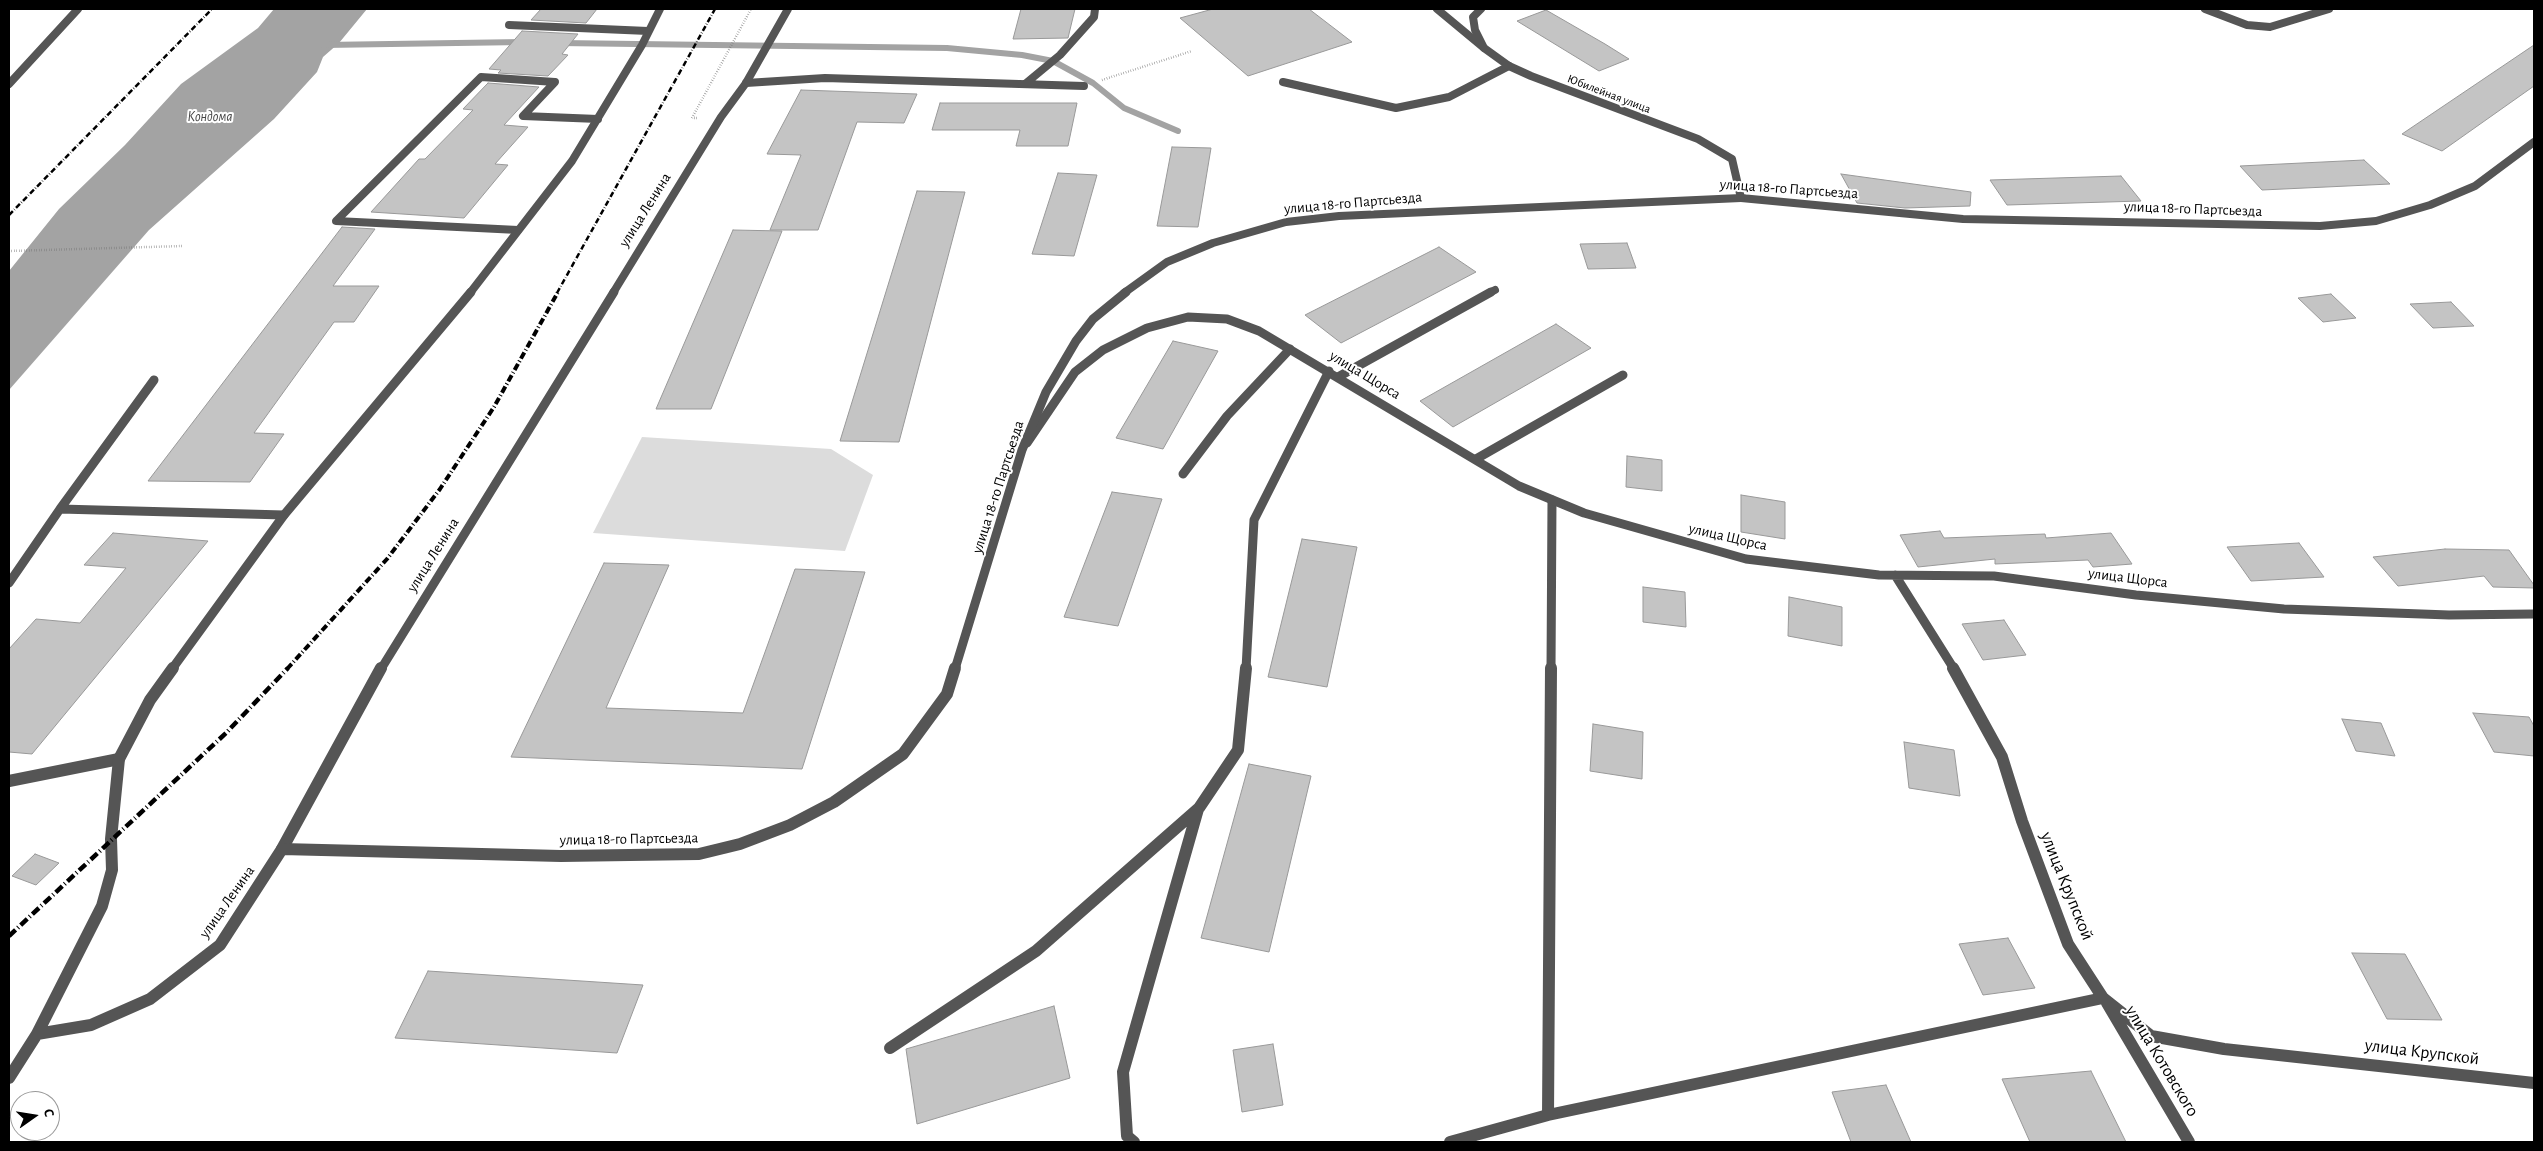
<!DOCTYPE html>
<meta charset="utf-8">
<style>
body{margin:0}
#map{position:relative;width:2543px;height:1151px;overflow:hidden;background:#fff;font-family:"Alegreya Sans",sans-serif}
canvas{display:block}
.frame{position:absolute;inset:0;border:10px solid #000;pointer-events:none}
.north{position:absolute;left:10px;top:1091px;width:50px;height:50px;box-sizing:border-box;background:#fff;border:1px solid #999;border-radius:50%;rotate:77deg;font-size:14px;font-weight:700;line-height:20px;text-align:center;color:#000}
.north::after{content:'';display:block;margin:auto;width:18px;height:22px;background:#000;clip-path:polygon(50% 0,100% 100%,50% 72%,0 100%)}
</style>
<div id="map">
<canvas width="2543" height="1151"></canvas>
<div class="frame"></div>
<div class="north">С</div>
</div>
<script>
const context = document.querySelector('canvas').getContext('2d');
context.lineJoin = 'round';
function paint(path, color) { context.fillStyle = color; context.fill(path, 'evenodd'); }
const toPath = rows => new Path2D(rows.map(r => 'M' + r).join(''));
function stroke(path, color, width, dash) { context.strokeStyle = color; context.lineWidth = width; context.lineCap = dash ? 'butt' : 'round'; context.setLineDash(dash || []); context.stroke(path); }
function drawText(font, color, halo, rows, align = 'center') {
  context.font = font + ' "Alegreya Sans",sans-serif'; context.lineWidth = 4; context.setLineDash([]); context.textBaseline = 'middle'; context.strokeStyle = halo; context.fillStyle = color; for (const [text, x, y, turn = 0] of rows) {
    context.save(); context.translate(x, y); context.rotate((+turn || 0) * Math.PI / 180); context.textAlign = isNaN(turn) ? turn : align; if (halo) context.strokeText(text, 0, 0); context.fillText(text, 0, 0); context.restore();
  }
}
paint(toPath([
 [642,437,831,449,873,475,845,551,593,533]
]), '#dcdcdc');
paint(toPath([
 [274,9,367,9,339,43,323,57,317,72,274,119,149,230,9,390,9,271,59,209,125,145,181,84,258,28]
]), '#a3a3a3');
stroke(toPath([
 [559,43,947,48,1022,55,1053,61,1093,83,1124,108,1178,131],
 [324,45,523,42]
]), '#a3a3a3', 6);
const building = toPath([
 [541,9,597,9,586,23,531,20,541,9],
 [1021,9,1075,9,1068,38,1013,39,1021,9],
 [1213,9,1309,9,1352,42,1248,76,1180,18,1213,9],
 [1546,10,1605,44,1629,59,1599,71,1517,21,1546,10],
 [522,31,578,34,562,54,568,55,548,76,498,73,501,70,489,69,522,31],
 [2534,45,2534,86,2442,151,2402,134,2534,45],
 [488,83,539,87,504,125,528,127,495,164,508,165,464,218,371,212,419,159,425,159,473,110,463,109,488,83],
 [801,90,917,94,904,123,857,122,818,230,770,230,801,155,767,154,801,90],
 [940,103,1077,103,1068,146,1016,146,1020,130,932,130,940,103],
 [1172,147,1211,148,1198,227,1157,226,1172,147],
 [2364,160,2390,184,2262,190,2240,166,2364,160],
 [1058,173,1097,175,1074,256,1032,254,1058,173],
 [1841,174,1971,192,1970,206,1905,208,1857,203,1841,174],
 [2121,176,2141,201,2007,205,1990,180,2121,176],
 [917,191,965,192,899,442,840,441,917,191],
 [342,227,375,229,333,286,379,286,354,322,334,322,254,433,284,434,250,482,148,481,342,227],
 [733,230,782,231,711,409,656,409,733,230],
 [1627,243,1636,268,1588,269,1580,244,1627,243],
 [1439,247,1476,272,1341,343,1305,315,1439,247],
 [2331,294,2356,318,2323,322,2298,298,2331,294],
 [2451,302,2474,326,2433,328,2410,304,2451,302],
 [1556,324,1591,348,1453,427,1420,401,1556,324],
 [1173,341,1218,351,1163,449,1116,438,1173,341],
 [1627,456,1662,460,1662,491,1626,487,1627,456],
 [1112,492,1162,499,1118,626,1064,617,1112,492],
 [1741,495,1785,502,1785,539,1741,532,1741,495],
 [1940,531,1944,538,2045,534,2046,538,2111,533,2132,564,2093,567,2088,560,1995,564,1995,559,1918,567,1900,535,1940,531],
 [113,533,208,541,32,754,9,752,9,649,36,619,80,623,126,568,84,565,113,533],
 [1302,539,1357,547,1327,687,1268,677,1302,539],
 [2299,543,2324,577,2251,581,2227,547,2299,543],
 [2445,549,2509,550,2534,585,2534,588,2493,587,2484,576,2398,586,2373,557,2445,549],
 [604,563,669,565,606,708,743,713,795,569,865,572,802,769,511,757,604,563],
 [1643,587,1685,592,1686,627,1643,622,1643,587],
 [1789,597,1842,607,1842,646,1788,636,1789,597],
 [2004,620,2026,655,1983,660,1962,624,2004,620],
 [2473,713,2529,717,2534,726,2534,756,2494,752,2473,713],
 [2342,719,2381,723,2395,756,2356,751,2342,719],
 [1593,724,1643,732,1642,779,1590,771,1593,724],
 [1904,742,1954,750,1960,796,1909,788,1904,742],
 [1249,764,1311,776,1269,952,1201,938,1249,764],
 [35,854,59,863,36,885,12,876,35,854],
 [2008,938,2035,988,1983,995,1959,944,2008,938],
 [2352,953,2405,954,2442,1020,2387,1019,2352,953],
 [428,971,643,985,617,1053,395,1038,428,971],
 [1054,1006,1070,1078,917,1124,906,1049,1054,1006],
 [1273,1044,1283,1105,1242,1112,1233,1050,1273,1044],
 [2091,1071,2126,1142,2030,1142,2002,1079,2091,1071],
 [1886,1085,1911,1142,1851,1142,1832,1092,1886,1085]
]);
paint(building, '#c4c4c4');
stroke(building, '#999', 1);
stroke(toPath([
 [1102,80,1192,51],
 [697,118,692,118,751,9],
 [9,251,183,246]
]), '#777', 2.5, [0.5, 2]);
stroke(toPath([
 [1437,9,1484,48],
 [2205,9,2247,25,2270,27,2329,9],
 [509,25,648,31],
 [1283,82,1396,108,1449,97,1509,66],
 [746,83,825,78,1084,86],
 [1025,84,1060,55,1094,17,1095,9],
 [518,230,336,221,481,77,555,82,523,116,598,119],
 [1489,293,1495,290]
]), '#555', 8);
stroke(toPath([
 [1338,377,1491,292],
 [1476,459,1623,375],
 [1183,474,1227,416,1290,349],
 [60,509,154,380],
 [9,583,60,509,284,515],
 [1246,669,1254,520,1329,371],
 [1551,669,1552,500]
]), '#555', 9);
stroke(toPath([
 [9,781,119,759],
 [890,1048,1036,951,1199,808,1238,750,1246,668],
 [1548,1115,2103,998],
 [1134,1142,1127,1136,1123,1072,1198,809],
 [1450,1142,1548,1115,1551,668]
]), '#555', 12);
stroke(toPath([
 [9,84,78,9],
 [1741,198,1963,219,2320,226,2376,221,2430,205,2475,186,2534,142],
 [613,293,721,117,746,83,788,9]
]), '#555', 8);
stroke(toPath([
 [1027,443,1075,372,1103,350,1147,328,1188,317,1227,319,1259,331,1519,486,1584,513,1746,559,1879,575,1994,576,2136,595,2284,609,2449,615,2534,614],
 [1895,575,1954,669],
 [381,669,614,292]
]), '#555', 9);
stroke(toPath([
 [1953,668,2002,757,2022,821,2068,944,2103,998,2151,1036,2224,1049,2534,1083],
 [282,849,381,668],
 [2107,1003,2189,1142]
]), '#555', 12);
stroke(toPath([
 [470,293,572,161,642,45,660,9],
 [1124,293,1167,262,1213,243,1286,222,1339,216,1741,198,1732,159,1698,139,1531,76,1509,66,1484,48,1475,30,1473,17,1481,9]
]), '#555', 8);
stroke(toPath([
 [172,669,284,515,471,292],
 [955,669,1022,450,1046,392,1076,341,1093,319,1126,292]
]), '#555', 9);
stroke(toPath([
 [37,1034,91,1025,150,999,220,945,282,849,561,856,699,854,740,844,790,825,834,802,903,754,947,694,955,668],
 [9,1078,37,1034,102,906,112,870,111,839,119,759,150,700,173,668]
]), '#555', 12);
stroke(toPath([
 [9,215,212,9],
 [557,293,715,9]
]), '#000', 2.5, [5.5, 2, 0.5, 2]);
stroke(toPath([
 [287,669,387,559,440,489,494,407,558,292]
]), '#000', 4, [7, 2.5, 1, 2.5]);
stroke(toPath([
 [9,936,226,733,288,668]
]), '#000', 4.5, [9, 3, 1, 3]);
drawText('12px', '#000', '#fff', [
 ["Юбилейная улица",1609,94,21]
]);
drawText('italic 14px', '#444', '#fff', [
 ["Кондома",210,117]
]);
drawText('15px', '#000', '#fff', [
 ["улица 18-го Партсьезда",1789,189,4],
 ["улица 18-го Партсьезда",1353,203,-5],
 ["улица 18-го Партсьезда",2193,209,2],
 ["улица Ленина",645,210,-58],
 ["улица Щорса",1365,375,31],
 ["улица 18-го Партсьезда",998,487,-72],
 ["улица Щорса",1728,537,13],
 ["улица Ленина",433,555,-58],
 ["улица Щорса",2128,578,7],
 ["улица 18-го Партсьезда",629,839,-1],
 ["улица Ленина",227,902,-55]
]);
drawText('18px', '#000', '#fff', [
 ["улица Крупской",2067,886,68],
 ["улица Крупской",2422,1052,7],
 ["улица Котовского",2162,1061,59]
]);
</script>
